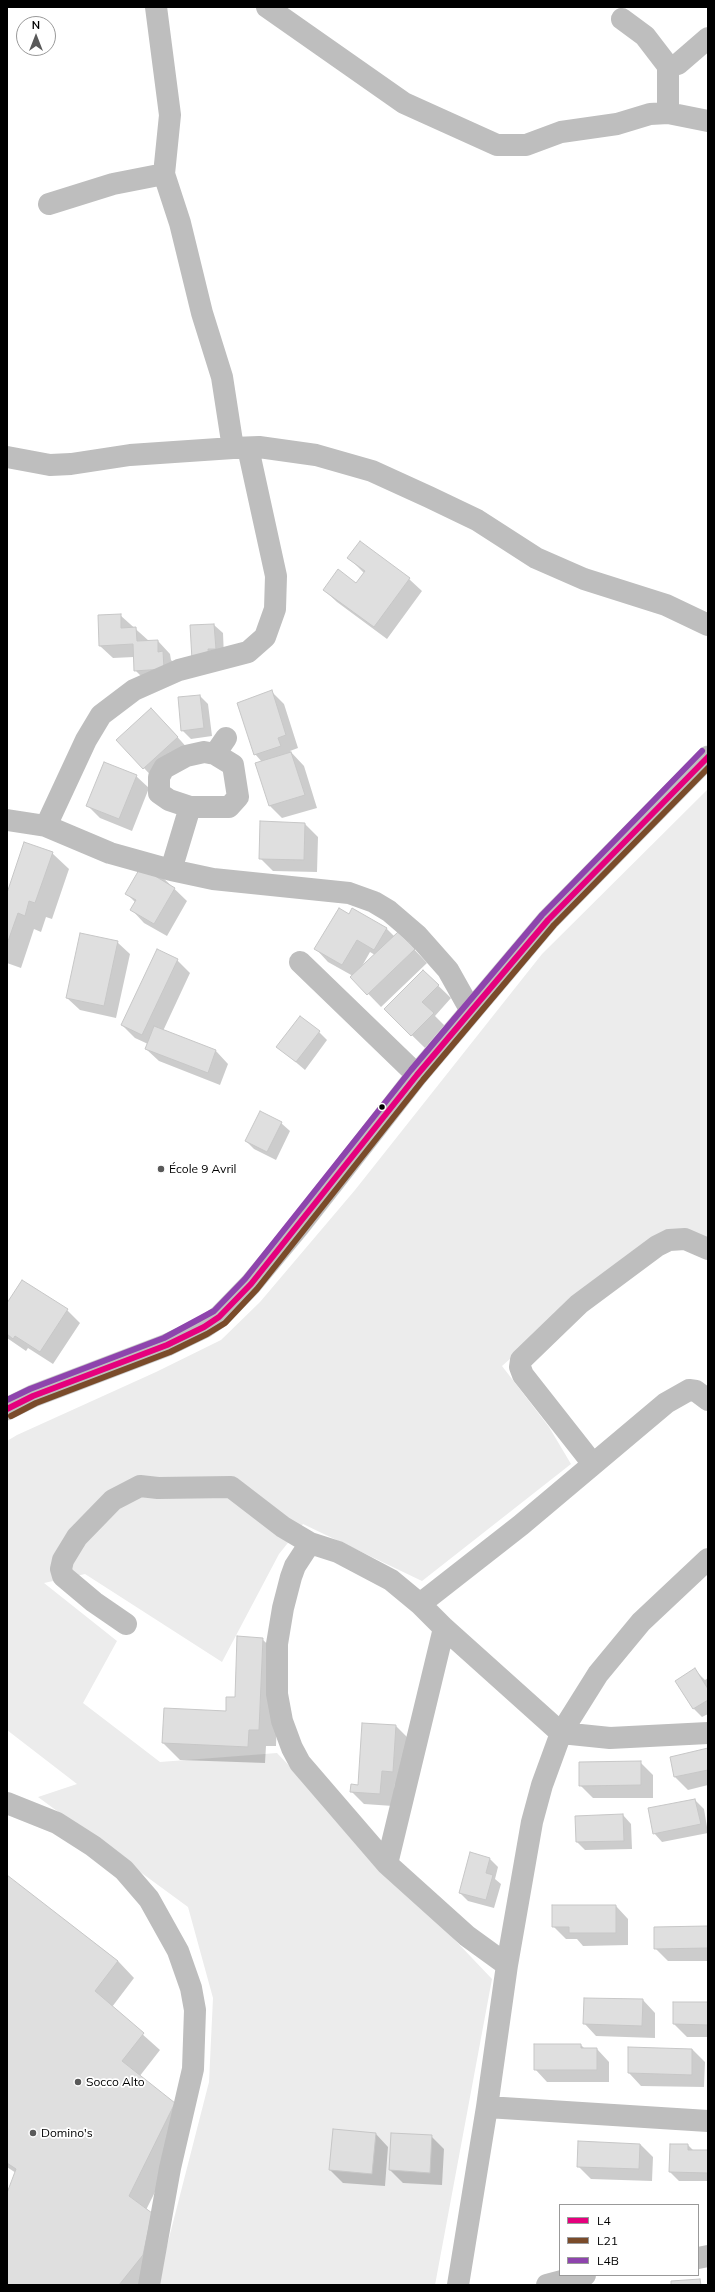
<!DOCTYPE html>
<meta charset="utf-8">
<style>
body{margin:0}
#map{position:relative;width:715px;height:2292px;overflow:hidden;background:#fff;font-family:Mulish,sans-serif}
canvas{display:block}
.frame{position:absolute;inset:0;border:8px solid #000;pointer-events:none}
.legend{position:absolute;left:559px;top:2204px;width:140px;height:72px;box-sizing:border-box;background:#fff;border:1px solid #999;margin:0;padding:5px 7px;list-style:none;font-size:12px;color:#000}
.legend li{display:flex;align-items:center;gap:8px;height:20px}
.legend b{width:20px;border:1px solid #999}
.north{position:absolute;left:16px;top:16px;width:40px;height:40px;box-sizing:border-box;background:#fff;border:1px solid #999;border-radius:50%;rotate:0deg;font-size:11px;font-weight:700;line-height:16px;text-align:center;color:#000}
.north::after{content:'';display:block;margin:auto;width:14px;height:18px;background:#595959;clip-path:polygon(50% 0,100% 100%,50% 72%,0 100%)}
</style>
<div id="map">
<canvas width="715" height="2292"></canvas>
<div class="frame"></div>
<ul class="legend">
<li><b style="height:5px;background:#e5007d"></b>L4</li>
<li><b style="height:5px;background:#7a4b2a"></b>L21</li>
<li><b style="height:5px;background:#8e44ad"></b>L4B</li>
</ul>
<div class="north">N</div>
</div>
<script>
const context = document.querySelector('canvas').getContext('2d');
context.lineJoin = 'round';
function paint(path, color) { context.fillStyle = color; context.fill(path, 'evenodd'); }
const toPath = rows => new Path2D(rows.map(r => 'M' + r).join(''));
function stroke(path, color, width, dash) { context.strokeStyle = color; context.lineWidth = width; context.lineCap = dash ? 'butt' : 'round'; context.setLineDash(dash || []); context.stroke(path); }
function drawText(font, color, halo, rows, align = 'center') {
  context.font = font + ' Mulish,sans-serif'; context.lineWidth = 3.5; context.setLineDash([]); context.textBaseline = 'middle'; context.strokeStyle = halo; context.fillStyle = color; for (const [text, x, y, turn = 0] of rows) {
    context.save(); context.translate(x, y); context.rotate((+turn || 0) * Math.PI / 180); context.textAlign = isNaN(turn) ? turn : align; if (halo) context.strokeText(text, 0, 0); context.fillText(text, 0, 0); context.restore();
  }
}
paint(toPath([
 [708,789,708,1243,631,1252,502,1366,549,1427,571,1464,422,1581,303,1524,279,1554,222,1662,85,1574,44,1583,117,1641,83,1703,160,1762,277,1753,492,1979,435,2285,157,2285,209,2082,213,1998,188,1907,38,1797,77,1784,7,1730,7,1441,17,1435,156,1372,221,1340,260,1302,355,1190,542,954]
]), '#ececec');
paint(toPath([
 [349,558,409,579,422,591,387,639,337,602,324,590,356,584,364,573],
 [120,615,149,641,158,641,170,654,171,660,176,665,148,683,135,670,134,657,113,658,100,646],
 [214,625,223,633,224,657,193,659],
 [271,691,284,704,298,748,290,751,304,766,317,808,282,818,270,806,262,762,255,754,251,698],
 [200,696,208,704,212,736,191,739,182,730],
 [164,722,190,751,156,781,144,768],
 [136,776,149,788,132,831,100,818,87,805],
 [305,824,318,837,317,872,273,871,260,858],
 [52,853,69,869,52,919,46,917,41,932,34,929,21,968,7,963,7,894],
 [157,872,187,901,167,936,144,923,132,910,136,903,126,893],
 [349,915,386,928,395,937,411,946,427,963,381,1007,352,977,353,976,328,962,316,949],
 [370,952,375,955,361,968],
 [117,942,130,954,116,1018,80,1010,67,998],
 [177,960,190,973,163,1031,216,1051,228,1064,220,1085,159,1061,146,1049,148,1044,135,1038,122,1025],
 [423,971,451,998,435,1016,446,1027,425,1048,385,1009],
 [319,1032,327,1040,305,1070,278,1047],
 [281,1123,290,1131,276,1160,254,1149,246,1141],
 [7,1305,67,1310,80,1323,53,1364,28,1348,26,1351,7,1338],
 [262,1639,279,1655,276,1746,266,1746,265,1763,180,1760,163,1743,227,1712,236,1698],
 [695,1670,705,1680,708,1678,708,1714,702,1717,694,1709,677,1681],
 [396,1726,409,1739,405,1784,395,1784,393,1806,364,1804,351,1791,358,1786],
 [708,1749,708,1785,688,1790,675,1777,671,1757],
 [640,1762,653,1775,653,1798,593,1798,580,1785],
 [695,1800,704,1809,708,1833,662,1842,654,1833],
 [623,1815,631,1824,632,1849,585,1850,577,1842],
 [490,1859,498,1867,495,1879,501,1884,494,1908,468,1901,460,1893],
 [7,1876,118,1961,134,1978,112,2007,160,2050,139,2077,191,2120,146,2210,149,2285,7,2285,7,2196,16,2173,7,2167],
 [616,1906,628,1919,628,1945,583,1946,577,1939,566,1939,553,1926],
 [708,1927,708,1961,668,1961,655,1948],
 [643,2000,655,2013,655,2038,596,2036,584,2023],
 [708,2003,708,2037,687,2037,674,2024],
 [581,2045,585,2049,597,2049,609,2062,609,2082,547,2082,535,2069],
 [692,2049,705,2062,704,2087,641,2086,629,2073],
 [376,2134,388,2147,385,2186,343,2183,330,2170],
 [431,2136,444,2149,442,2185,403,2183,390,2170],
 [640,2144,653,2157,652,2181,591,2179,578,2166],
 [688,2145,694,2151,708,2151,708,2181,679,2181,670,2172]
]), '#0003');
const building = toPath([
 [360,541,410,578,374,627,323,590,338,569,356,583,365,571,347,558,360,541],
 [121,614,121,628,136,627,137,641,158,640,158,652,163,651,164,669,134,671,133,644,99,646,98,615,121,614],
 [214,624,216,649,208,649,209,659,192,660,190,625,214,624],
 [272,690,286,735,278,738,281,746,254,755,237,703,272,690],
 [200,695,204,728,181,731,178,697,200,695],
 [151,708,178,737,143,769,116,740,151,708],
 [291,752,305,795,269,806,255,763,291,752],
 [104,762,137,775,119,819,86,806,104,762],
 [260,821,305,823,304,860,259,859,260,821],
 [24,842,53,852,35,903,29,901,25,916,18,913,7,944,7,893,24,842],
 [143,863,155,876,175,888,154,924,130,910,136,900,125,894,143,863],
 [339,908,349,914,352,908,387,928,374,950,357,940,342,965,314,949,339,908],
 [398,932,415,949,367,995,350,977,398,932],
 [80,933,118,941,104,1006,66,998,80,933],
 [157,949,178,959,142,1035,121,1025,157,949],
 [423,970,439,985,422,1002,434,1013,411,1036,384,1009,423,970],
 [300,1016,320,1031,296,1062,276,1047,300,1016],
 [154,1026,216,1050,208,1073,145,1049,154,1026],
 [260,1111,282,1122,267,1152,245,1141,260,1111],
 [22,1280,68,1309,40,1352,15,1336,13,1339,7,1334,7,1303,22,1280],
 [237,1636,263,1638,259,1730,249,1730,248,1747,162,1743,164,1708,226,1711,226,1697,235,1697,237,1636],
 [695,1668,708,1689,708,1700,693,1709,675,1681,695,1668],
 [362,1723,396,1725,393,1772,382,1771,380,1794,350,1792,351,1784,358,1785,362,1723],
 [708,1748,708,1770,674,1777,670,1757,708,1748],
 [641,1761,641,1785,579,1786,579,1762,641,1761],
 [695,1799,701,1824,653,1834,648,1808,695,1799],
 [623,1814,624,1841,576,1842,575,1816,623,1814],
 [470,1852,490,1858,486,1873,493,1875,486,1900,459,1893,470,1852],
 [7,1875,118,1961,95,1991,144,2033,122,2061,175,2103,129,2196,152,2213,143,2255,119,2285,7,2285,7,2193,16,2169,7,2163,7,1875],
 [552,1905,616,1905,616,1933,569,1933,569,1927,552,1927,552,1905],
 [708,1926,708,1948,654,1949,654,1927,708,1926],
 [584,1998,643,1999,642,2026,583,2024,584,1998],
 [673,2002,708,2002,708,2025,673,2024,673,2002],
 [534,2044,581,2044,581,2048,597,2048,597,2070,534,2070,534,2044],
 [628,2047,692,2049,692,2075,628,2073,628,2047],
 [333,2129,376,2133,372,2174,329,2170,333,2129],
 [391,2133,432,2135,430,2173,389,2170,391,2133],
 [578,2141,640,2144,639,2169,577,2167,578,2141],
 [670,2144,688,2144,688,2150,708,2150,708,2173,669,2172,670,2144],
 [700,2279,701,2285,671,2285,671,2281,700,2279]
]);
paint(building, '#dfdfdf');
stroke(building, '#c7c7c7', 1);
const major = toPath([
 [7,1409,33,1396,167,1345,204,1327,219,1317,251,1284,299,1226,417,1075,548,920,708,757]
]);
stroke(major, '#dbdbdb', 23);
stroke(toPath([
 [156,7,170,115,164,174,180,223,202,313,222,377,233,448],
 [267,7,404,103,497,145,526,145,561,132,617,124,650,114,668,113,708,121],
 [622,19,645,36,668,66,668,113],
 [668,66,678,64,708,38],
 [49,204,113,184,164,174],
 [7,457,50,465,71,464,130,455,233,448,259,447,316,455,372,471,429,497,477,520,536,558,584,579,666,605,708,625],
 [204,752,215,754,233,765,238,797,229,807,190,807,169,800,159,793,159,777,164,768,186,756,204,752],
 [215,754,226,738],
 [7,820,46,826,110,853,171,870,213,879,349,893,374,902,389,911,417,935,448,970,471,1011],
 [46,826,86,740,101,715,134,690,179,670,248,652,265,637,275,609,276,576,248,448],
 [171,870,190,807],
 [300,962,417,1075],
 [593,1464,523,1375,520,1367,521,1360,579,1304,657,1246,669,1240,685,1239,708,1249],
 [310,1543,295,1566,291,1577,283,1608,277,1644,277,1694,282,1721,292,1748,300,1763,387,1864,467,1936,507,1965],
 [420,1604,521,1525,666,1403,689,1390,696,1391,708,1400],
 [126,1624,94,1602,63,1576,61,1569,63,1560,77,1537,113,1500,140,1486,158,1488,231,1487,283,1527,310,1543,338,1552,391,1580,420,1604,444,1628,561,1733,610,1738,708,1733],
 [7,1803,57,1823,93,1846,124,1870,149,1899,178,1951,191,1988,195,2010,193,2069,170,2168,149,2285],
 [387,1864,444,1628],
 [487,2107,708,2121],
 [698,2258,708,2256],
 [458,2285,487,2107,507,1965,532,1822,542,1785,561,1733,598,1674,641,1622,708,1559],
 [547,2285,585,2275]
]), '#bebebe', 22);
stroke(major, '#bebebe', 22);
stroke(toPath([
 [7,1409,33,1396,167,1345,204,1327,219,1317,251,1284,417,1075,548,920,708,757]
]), '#e5007d', 6);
stroke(toPath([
 [11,1416,36,1403,170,1352,207,1334,225,1323,257,1289,423,1080,554,925,708,768]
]), '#7a4b2a', 6);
stroke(toPath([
 [7,1400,30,1389,164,1338,214,1311,245,1279,411,1070,542,915,702,751]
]), '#8e44ad', 6);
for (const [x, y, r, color] of [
 [382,1107,3.5,"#000"],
 [161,1169,4,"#595959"],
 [78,2082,4,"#595959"],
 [33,2133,4,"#595959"]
]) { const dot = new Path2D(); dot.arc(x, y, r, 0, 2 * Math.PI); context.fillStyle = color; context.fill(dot); stroke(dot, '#fff', 1.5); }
drawText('12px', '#000', '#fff', [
 ["École 9 Avril",169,1169],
 ["Socco Alto",86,2082],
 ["Domino's",41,2133]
], 'left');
</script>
